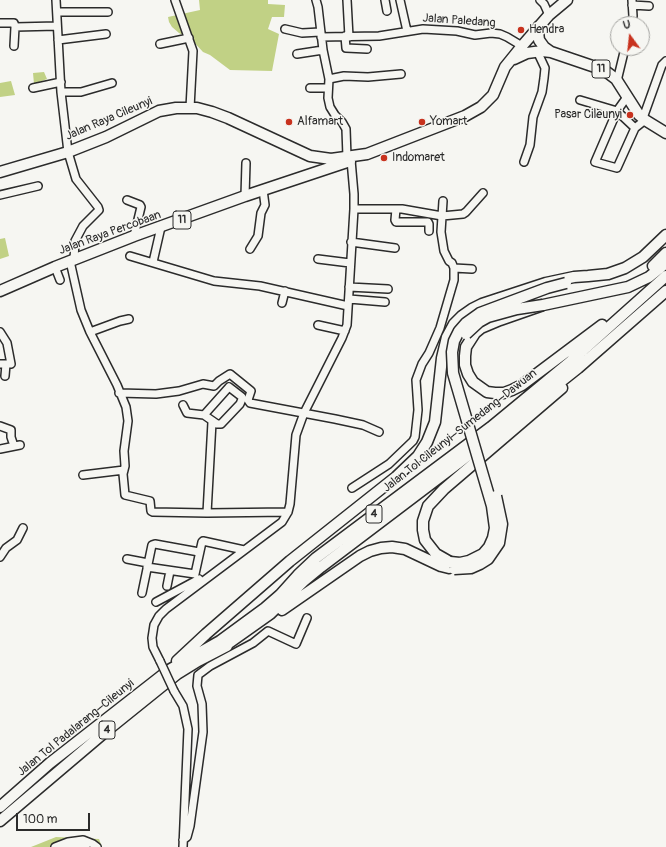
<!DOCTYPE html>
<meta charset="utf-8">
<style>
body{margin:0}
#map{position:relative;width:666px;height:847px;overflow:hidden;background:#f6f6f2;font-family:Pangolin,sans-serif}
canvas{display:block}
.north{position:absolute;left:610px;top:16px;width:40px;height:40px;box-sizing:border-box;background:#f6f6f2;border:1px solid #a5a5a2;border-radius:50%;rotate:345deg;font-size:11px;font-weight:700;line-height:16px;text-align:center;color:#2b2b2b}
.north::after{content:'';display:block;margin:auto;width:14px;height:18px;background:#c8321e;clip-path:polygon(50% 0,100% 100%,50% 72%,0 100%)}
.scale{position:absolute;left:16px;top:813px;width:74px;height:18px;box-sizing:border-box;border:2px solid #2b2b2b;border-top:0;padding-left:5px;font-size:12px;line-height:14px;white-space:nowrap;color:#2b2b2b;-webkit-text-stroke:3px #f6f6f2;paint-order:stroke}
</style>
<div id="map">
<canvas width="666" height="847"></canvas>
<div class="north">U</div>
<div class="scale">100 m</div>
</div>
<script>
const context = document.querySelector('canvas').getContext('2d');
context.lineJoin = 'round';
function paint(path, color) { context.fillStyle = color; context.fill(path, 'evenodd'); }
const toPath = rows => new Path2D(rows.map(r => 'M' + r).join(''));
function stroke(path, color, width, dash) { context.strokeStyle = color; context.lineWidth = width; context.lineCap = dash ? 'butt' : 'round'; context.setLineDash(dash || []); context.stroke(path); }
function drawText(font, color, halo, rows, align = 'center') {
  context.font = font + ' Pangolin,sans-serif'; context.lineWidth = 3; context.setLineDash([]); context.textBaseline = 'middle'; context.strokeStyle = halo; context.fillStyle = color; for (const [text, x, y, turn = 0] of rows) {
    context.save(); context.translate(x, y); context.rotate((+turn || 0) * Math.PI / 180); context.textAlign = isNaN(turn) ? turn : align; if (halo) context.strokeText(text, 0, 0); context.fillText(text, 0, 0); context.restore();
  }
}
paint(toPath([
 [199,0,268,0,268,4,285,5,284,17,272,17,268,29,279,34,272,71,230,70,210,55,203,52,192,40,179,33,172,27,169,22,168,17,200,10],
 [44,72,47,79,34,84,33,73],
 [11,81,15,95,0,97,0,83],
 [5,238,9,256,0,259,0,239],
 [56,837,99,839,102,847,31,847]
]), '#c1d185');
const minor = toPath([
 [56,0,61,92,68,152,76,179,98,207,99,210,83,226,75,241,74,260],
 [175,0,193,51,190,108],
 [316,0,318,7,323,50,329,79,328,98,330,107,335,115,342,122,346,129,347,157],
 [347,0,349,37],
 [385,0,387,11],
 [400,0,407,31],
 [540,0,544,4,549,15],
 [632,5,649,6],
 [57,12,108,12],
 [0,23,14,23,15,27,57,26],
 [631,24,633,16,632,0],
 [285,29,302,33,320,32],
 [345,36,346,48,367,49],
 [321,37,379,36,423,29,457,31,475,35,491,33,500,34,507,37,522,46],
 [58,40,106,34],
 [160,44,189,38],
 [14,46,15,27],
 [297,54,323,50],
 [329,79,344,76,368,77,401,74],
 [617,81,625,48],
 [33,88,61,82],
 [310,88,328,88],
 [61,92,81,92,112,83],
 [627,97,617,111,595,162,617,168,635,128,645,120],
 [580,100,617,111,635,128],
 [643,118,662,65,666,61],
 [524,162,530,145,533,117,542,92,544,78,545,68,537,51],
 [0,195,38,186],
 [245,196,246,163],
 [127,200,140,205,141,207,134,236],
 [443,201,441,232,444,251,449,261,452,263,454,268,472,269],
 [354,209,402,209,442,216,463,214,466,212,483,193],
 [396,209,395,220,396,222,428,222,429,224,429,231],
 [351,242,395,248],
 [250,249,258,236,261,213,265,205,263,190],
 [130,256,214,281,260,286,348,306],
 [318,259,350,263],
 [70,261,81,310,90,332,120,321,129,319],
 [153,262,161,227],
 [55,267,60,280],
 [349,287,388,289],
 [349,299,385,302],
 [282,303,285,291],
 [318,325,345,331],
 [0,332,7,343,11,364,0,364],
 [90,332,117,385,126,407,128,421,124,451,125,466,123,474,125,495,150,501,151,511,153,512,207,513,288,512],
 [5,376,6,364],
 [229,387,242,397,242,399,240,404,221,424,217,424,204,415,229,387],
 [119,393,156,394,179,391,203,384,214,386,219,381,230,374,251,391,248,400,250,403,335,419,363,425,379,432],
 [183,405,187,413,204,415],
 [0,426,11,430,11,437,14,446],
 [0,449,20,445],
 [83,475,124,470],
 [352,488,389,464,413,441,415,437,418,410,416,380,422,364,429,353,440,328,454,280,454,268],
 [207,513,212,422],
 [0,557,6,548,17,540,23,528],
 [127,559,148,563],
 [147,567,195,574,202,542,203,541,244,550],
 [167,586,170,571],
 [142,593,152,545,155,544,199,552],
 [156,602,199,579],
 [160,661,153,647,152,638,154,625,159,616,166,609,282,522,288,512,290,504,296,435,304,413,342,338,347,325,354,209,354,194,351,160],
 [174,691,183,706,188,729,183,847],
 [183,840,187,837,190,826,203,732,202,704,197,686,198,675,210,666,253,643,268,631,296,644,307,618],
 [55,847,68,842,83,840,93,844,97,847],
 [68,847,86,847]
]);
const highway = toPath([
 [539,26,538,32,539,40,544,47,551,52],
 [514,59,527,53,542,51,551,52,604,70,616,79,639,115,645,120,666,133],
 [0,172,68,152,106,137,159,111,176,108,197,108,212,112,228,118,310,156,331,159,367,154,465,116,481,107,493,95,505,67,522,46,549,15,567,0],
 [653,266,666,253],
 [0,291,55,267,134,236,245,196,350,161],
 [602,325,522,385,512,390,504,393,495,393,487,392,473,382,468,374,465,365,465,356,466,347,475,333,481,328,500,320,543,305,628,287,649,277,666,263],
 [450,562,436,554,425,540,423,530,423,521,428,506,444,489,562,388],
 [282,610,360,556,370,551,381,548,392,547,405,549,441,566,449,568],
 [222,648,270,614,304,581,321,567,457,464,578,368,666,291],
 [177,661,206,634,290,561,396,477,418,456,427,442,435,422,442,358,447,337,454,324,462,316,472,309,482,304,546,283,574,277,588,276,608,274,625,268,643,257,666,235],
 [0,807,50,763,169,670,220,641,265,608,280,595,298,575,316,558,491,427,571,361,666,276],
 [0,821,105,732,177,674,198,661,227,646]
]);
stroke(minor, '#2b2b2b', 10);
stroke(highway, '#2b2b2b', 13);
stroke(minor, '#f6f6f2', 7);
stroke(highway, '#f6f6f2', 10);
const minorBridge = toPath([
 [160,661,174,691]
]);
const highwayBridge = toPath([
 [466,334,479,322,488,317,517,309,543,305],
 [450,562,460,563,469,561,483,554,489,547,493,538,495,528,492,506,453,373,452,352,454,341,459,331,466,323,480,313,547,288,566,283],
 [454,569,471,568,480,564,488,559,499,543,502,524,496,496]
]);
stroke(minorBridge, '#2b2b2b', 10, []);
stroke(highwayBridge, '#2b2b2b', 13, []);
stroke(minorBridge, '#f6f6f2', 7);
stroke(highwayBridge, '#f6f6f2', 10);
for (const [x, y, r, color] of [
 [521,30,4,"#c8321e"],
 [630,115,4,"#c8321e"],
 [289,122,4,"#c8321e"],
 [422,122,4,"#c8321e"],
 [384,158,4,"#c8321e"]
]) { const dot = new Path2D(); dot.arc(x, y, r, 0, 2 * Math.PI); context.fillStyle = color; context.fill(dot); stroke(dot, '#f6f6f2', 1.5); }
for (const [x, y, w] of [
 [601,69,18],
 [182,220,18],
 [374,514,16],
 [107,730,16]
]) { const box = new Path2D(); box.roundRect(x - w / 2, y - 9, w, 18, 3); context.fillStyle = '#f6f6f2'; context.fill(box); stroke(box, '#2b2b2b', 1); }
drawText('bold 11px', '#2b2b2b', null, [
 ["11",601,69],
 ["11",182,220],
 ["4",374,514],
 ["4",107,730]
]);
drawText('12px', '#2b2b2b', '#f6f6f2', [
 ["Jalan Paledang",459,21,4],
 ["Jalan Raya Cileunyi",109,119,-23],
 ["Jalan Raya Percobaan",110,233,-20],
 ["Jalan Tol Cileunyi–Sumedang–Dawuan",460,431,-38],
 ["Jalan Tol Padalarang–Cileunyi",76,728,-39]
]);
drawText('12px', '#2b2b2b', '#f6f6f2', [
 ["Hendra",529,30],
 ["Pasar Cileunyi",622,115,"right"],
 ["Alfamart",297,122],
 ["Yomart",430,122],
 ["Indomaret",392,158]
], 'left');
</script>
